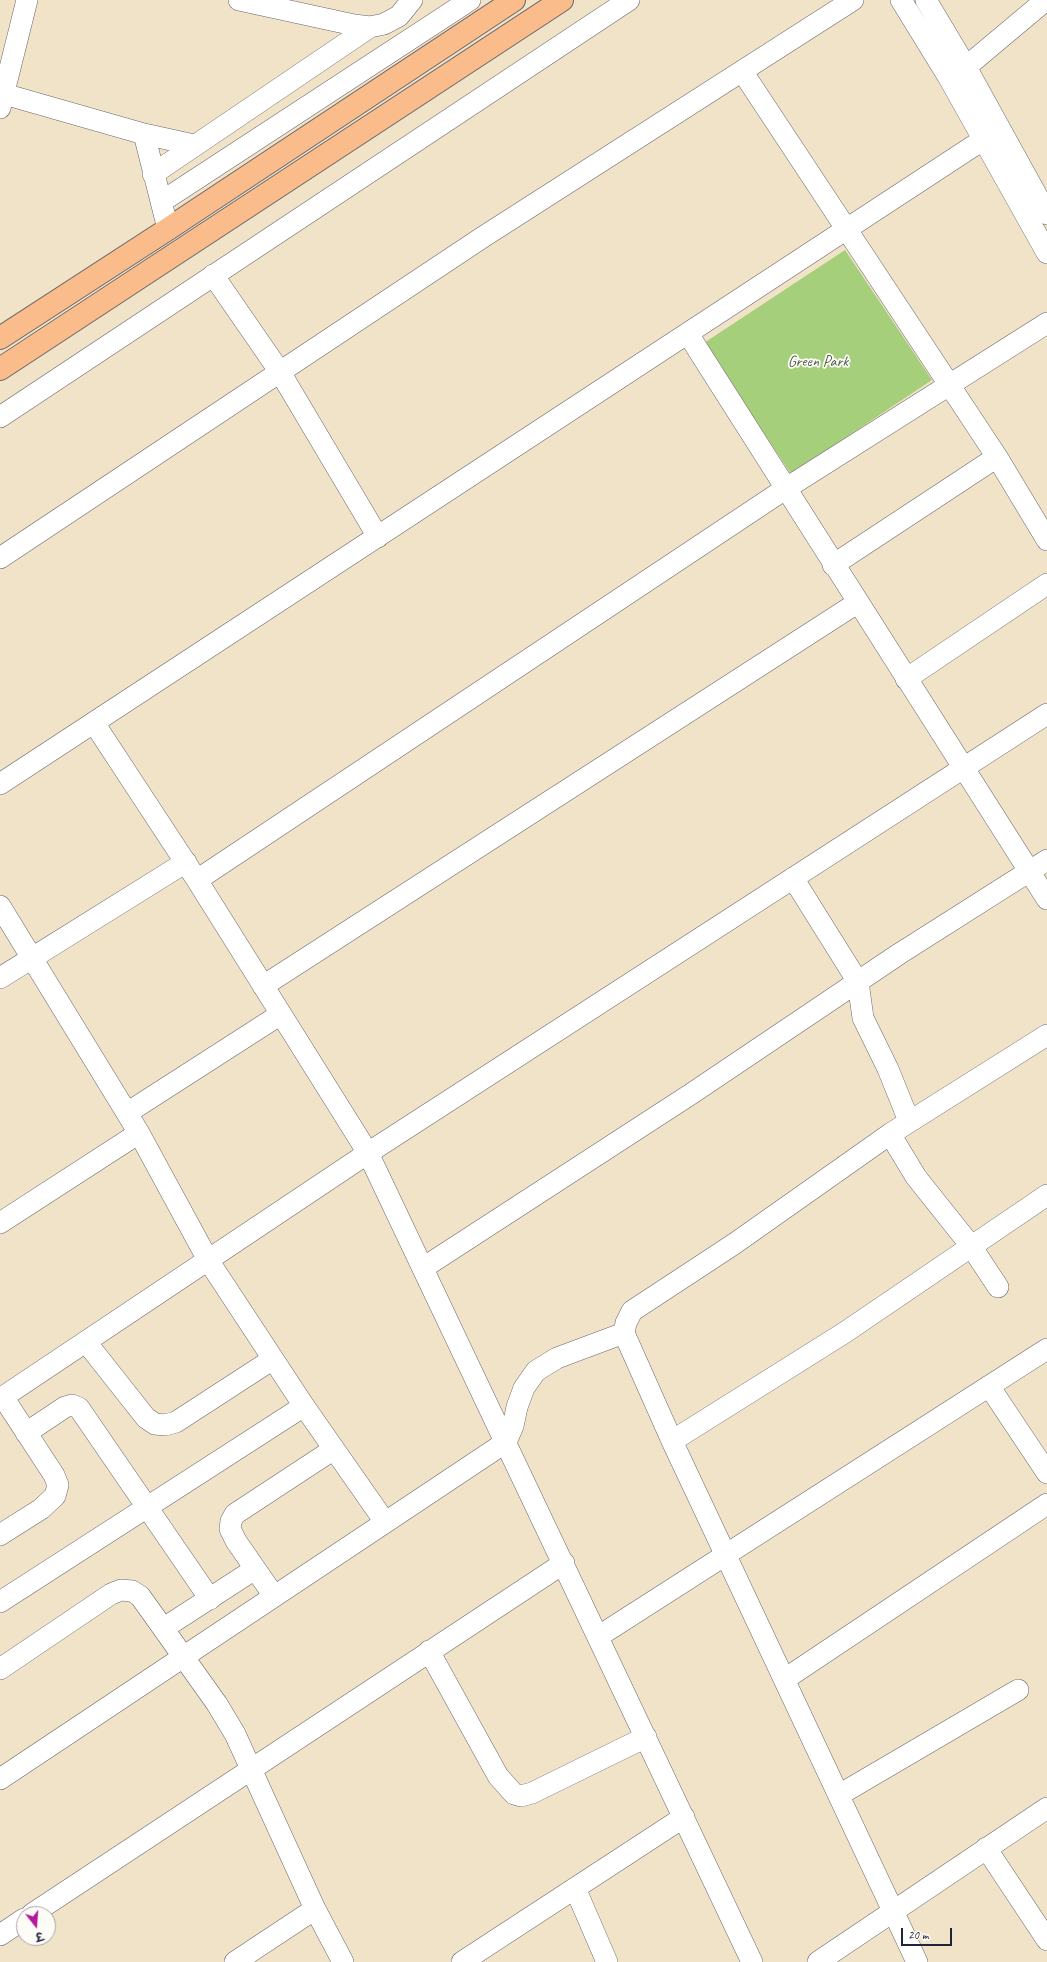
<!DOCTYPE html>
<meta charset="utf-8">
<style>
body{margin:0}
#map{position:relative;width:1047px;height:1962px;overflow:hidden;background:#f1e3c7;font-family:Caveat,"Playpen Sans Deva",sans-serif}
canvas{display:block}
.north{position:absolute;left:16px;top:1906px;width:40px;height:40px;box-sizing:border-box;background:#fdfcf7;border:1px solid #a5a5ac;border-radius:50%;rotate:163deg;font-size:11px;font-weight:700;line-height:16px;text-align:center;color:#22223b}
.north::after{content:'';display:block;margin:auto;width:14px;height:18px;background:#b5179e;clip-path:polygon(50% 0,100% 100%,50% 72%,0 100%)}
.scale{position:absolute;left:901px;top:1928px;width:51px;height:18px;box-sizing:border-box;border:2px solid #22223b;border-top:0;padding-left:5px;font-size:12px;line-height:14px;white-space:nowrap;color:#22223b;-webkit-text-stroke:3px #fdfcf7;paint-order:stroke}
</style>
<div id="map">
<canvas width="1047" height="1962"></canvas>
<div class="north">उ</div>
<div class="scale">20 m</div>
</div>
<script>
const context = document.querySelector('canvas').getContext('2d');
context.lineJoin = 'round';
function paint(path, color) { context.fillStyle = color; context.fill(path, 'evenodd'); }
const toPath = rows => new Path2D(rows.map(r => 'M' + r).join(''));
function stroke(path, color, width, dash) { context.strokeStyle = color; context.lineWidth = width; context.lineCap = dash ? 'butt' : 'round'; context.setLineDash(dash || []); context.stroke(path); }
function drawText(font, color, halo, rows, align = 'center') {
  context.font = font + ' Caveat,sans-serif'; context.lineWidth = 3.5; context.setLineDash([]); context.textBaseline = 'middle'; context.strokeStyle = halo; context.fillStyle = color; for (const [text, x, y, turn = 0] of rows) {
    context.save(); context.translate(x, y); context.rotate((+turn || 0) * Math.PI / 180); context.textAlign = isNaN(turn) ? turn : align; if (halo) context.strokeText(text, 0, 0); context.fillText(text, 0, 0); context.restore();
  }
}
paint(toPath([
 [845,250,932,380,791,474,704,343]
]), '#a5cf7b');
const minor = toPath([
 [239,0,354,25,370,27,384,24,399,16,412,0],
 [901,0,949,78,1047,253],
 [926,0,966,67,1047,214],
 [742,71,997,457,1047,540],
 [955,74,966,67,1046,0],
 [4,94,144,134,194,145],
 [0,108,27,0],
 [144,134,168,229],
 [153,174,370,27],
 [161,202,470,0],
 [213,275,280,372,378,537],
 [688,334,1047,899],
 [0,417,629,0],
 [0,558,483,237,853,0],
 [833,565,997,457],
 [906,679,1047,584],
 [94,723,197,880,368,1153,752,1962],
 [0,784,984,139],
 [793,878,858,982,863,1018,888,1069,909,1121],
 [197,880,785,489,1047,323],
 [0,906,139,1133,208,1260,304,1406,385,1522],
 [0,978,186,862],
 [263,986,857,603],
 [127,1113,281,1014],
 [890,1134,916,1177,971,1246,998,1287],
 [0,1223,139,1133],
 [423,1268,691,1094,899,954,1047,860],
 [86,1342,146,1418,155,1424,165,1425,176,1422,273,1359],
 [989,1386,1047,1473],
 [0,1399,368,1153,1047,714],
 [26,1433,65,1407,72,1405,79,1408,210,1599],
 [672,1441,844,1333,1047,1195],
 [0,1535,41,1509,55,1496,58,1485,54,1475,3,1397],
 [274,1596,236,1541,230,1529,231,1521,235,1514,334,1449],
 [0,1602,304,1406],
 [164,1628,255,1569],
 [599,1636,1047,1349],
 [429,1651,498,1776,514,1794,521,1796,532,1793,646,1737],
 [0,1669,111,1594,121,1590,132,1591,140,1596,217,1704,235,1734,315,1909,343,1962],
 [785,1679,1047,1504],
 [0,1779,506,1442,513,1426,517,1407,524,1388,536,1371,557,1358,624,1333],
 [839,1795,1018,1690],
 [986,1848,1047,1940],
 [575,1888,607,1962],
 [32,1914,564,1563],
 [0,1935,24,1919],
 [235,1962,315,1909],
 [462,1962,684,1817],
 [818,1962,1047,1808],
 [917,1962,672,1441,624,1333,626,1323,632,1311,734,1244,890,1134,1047,1035]
]);
const highway = toPath([
 [0,338,168,229,514,0],
 [0,369,562,0]
]);
stroke(minor, '#6a666c', 22);
stroke(highway, '#6a666c', 24);
stroke(minor, '#fff', 21);
stroke(highway, '#fabc8b', 22);
drawText('16px', '#505f51', '#fdfcf7', [
 ["Green Park",818,362]
]);
</script>
